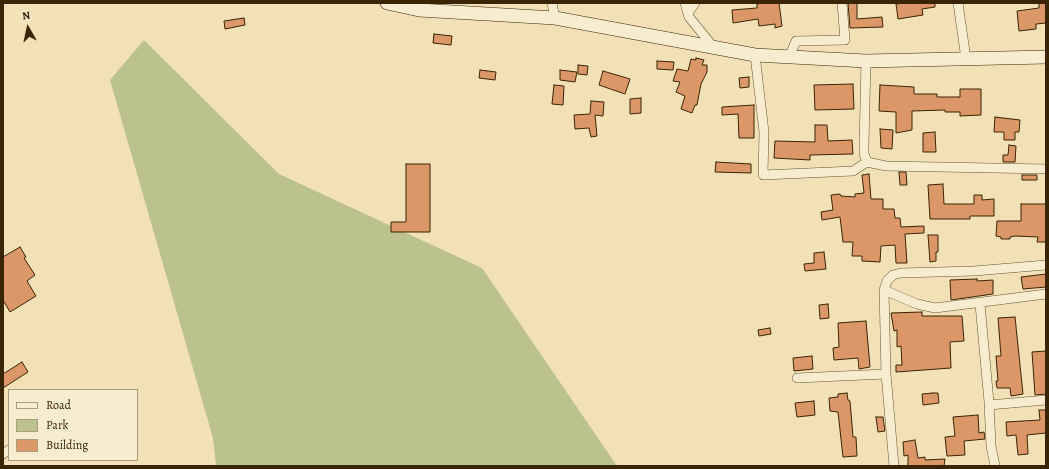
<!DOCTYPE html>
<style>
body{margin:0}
#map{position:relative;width:1049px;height:469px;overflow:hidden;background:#f2e1b7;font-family:Alegreya,serif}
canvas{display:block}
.frame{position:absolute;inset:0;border:4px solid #392403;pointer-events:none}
.legend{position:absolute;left:8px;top:389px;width:130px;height:72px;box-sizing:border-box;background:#f7ecd0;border:1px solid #ab9c7e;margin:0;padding:5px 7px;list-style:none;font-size:12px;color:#392403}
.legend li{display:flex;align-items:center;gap:8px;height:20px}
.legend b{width:20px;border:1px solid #ab9c7e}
.north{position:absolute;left:8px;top:8px;width:40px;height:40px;-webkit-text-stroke:3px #f7ecd0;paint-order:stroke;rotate:351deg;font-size:11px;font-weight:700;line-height:16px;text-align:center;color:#392403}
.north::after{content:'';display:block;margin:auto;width:14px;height:18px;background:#392403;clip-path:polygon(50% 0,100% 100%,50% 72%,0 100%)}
</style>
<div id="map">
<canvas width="1049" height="469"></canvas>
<div class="frame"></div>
<ul class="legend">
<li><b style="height:5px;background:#f7ecd0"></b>Road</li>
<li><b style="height:11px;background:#bcc28e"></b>Park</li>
<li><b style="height:11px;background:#dc9768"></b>Building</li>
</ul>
<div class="north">N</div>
</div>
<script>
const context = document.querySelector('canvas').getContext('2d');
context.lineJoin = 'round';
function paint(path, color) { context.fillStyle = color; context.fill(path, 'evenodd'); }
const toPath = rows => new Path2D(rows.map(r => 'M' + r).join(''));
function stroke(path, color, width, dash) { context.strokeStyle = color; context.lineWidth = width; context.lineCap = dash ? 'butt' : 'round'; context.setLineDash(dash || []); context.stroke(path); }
paint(toPath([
 [144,40,279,174,482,268,617,466,216,466,213,438,110,80]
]), '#bcc28e');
const building = toPath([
 [762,3,779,3,782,26,775,28,775,24,759,26,758,19,733,23,732,10,757,8,757,4,762,3],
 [848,3,857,3,857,19,882,17,883,27,850,28,848,3],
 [905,3,935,3,935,7,922,9,923,15,898,19,896,4,905,3],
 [1039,3,1046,3,1046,23,1036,24,1036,29,1019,31,1017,11,1039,8,1039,3],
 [244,18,245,25,225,29,224,21,244,18],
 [434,34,452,36,451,45,433,43,434,34],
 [696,58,704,60,702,65,707,65,707,72,701,84,697,105,695,105,692,113,681,109,685,96,676,92,680,82,673,81,677,69,688,71,691,59,696,60,696,58],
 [657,61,674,62,673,70,657,69,657,61],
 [578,65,588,66,587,75,578,74,578,65],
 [480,70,496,72,495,80,479,78,480,70],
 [560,70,577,72,575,82,560,80,560,70],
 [603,71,630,79,625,94,599,85,603,71],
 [749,77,749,87,740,88,739,78,749,77],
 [853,84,854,109,815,110,814,85,853,84],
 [554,85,564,86,563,105,552,104,554,85],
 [880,85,914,87,914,94,937,94,937,97,960,97,960,89,981,89,981,115,960,116,960,112,945,112,945,110,912,111,912,130,896,133,896,112,879,111,880,85],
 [641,98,641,113,630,114,630,99,641,98],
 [591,101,604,102,603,116,595,115,597,136,591,137,589,128,575,129,574,115,590,114,591,101],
 [754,105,754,138,739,138,738,114,722,115,722,107,754,105],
 [995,117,1020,120,1019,132,1015,132,1015,140,1004,140,1004,132,994,132,995,117],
 [815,125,827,125,828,141,852,140,853,154,810,155,810,160,774,158,775,141,815,142,815,125],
 [880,129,893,130,892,149,881,148,880,129],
 [935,132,936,152,923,152,923,133,935,132],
 [1009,145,1016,146,1015,162,1003,162,1003,155,1008,155,1009,145],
 [716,162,751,164,751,173,715,172,716,162],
 [406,164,430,164,430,232,391,232,391,222,406,222,406,164],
 [899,172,906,172,907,185,900,185,899,172],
 [869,174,871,199,883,199,883,209,894,209,895,218,900,218,901,227,924,226,924,233,905,234,907,263,896,263,895,245,881,246,880,262,862,261,862,256,852,256,853,242,843,242,840,217,822,220,821,212,833,210,831,195,840,194,841,196,855,197,855,194,864,193,862,175,869,174],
 [1022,175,1037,175,1037,180,1022,180,1022,175],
 [943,184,944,204,974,204,974,195,982,195,982,200,994,199,994,216,970,216,970,219,930,219,928,185,943,184],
 [1021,204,1046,204,1046,242,1037,242,1038,237,1015,236,1010,237,1010,239,1001,239,1001,237,996,236,997,221,1021,221,1021,204],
 [928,235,938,235,938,252,936,252,936,261,930,262,928,235],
 [20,247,26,257,24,258,35,275,27,281,36,296,10,312,3,300,3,257,20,247],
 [824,252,826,269,805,271,804,264,814,263,814,253,824,252],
 [1046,274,1046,287,1023,289,1021,277,1046,274],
 [977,279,977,281,993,280,993,294,951,300,950,280,977,279],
 [828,304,829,318,820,319,819,305,828,304],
 [922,312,922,316,962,316,964,341,950,342,951,368,896,372,896,365,902,365,901,346,897,347,897,330,894,331,891,313,922,312],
 [1015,317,1023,394,1011,396,1010,388,997,388,996,381,998,381,996,356,1001,356,998,318,1015,317],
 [866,321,870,367,859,369,858,358,834,360,833,348,839,347,838,323,866,321],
 [770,328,771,334,759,336,758,330,770,328],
 [1046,351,1046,394,1035,395,1032,352,1046,351],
 [812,356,813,369,794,371,793,358,812,356],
 [22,362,28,372,3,388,3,374,22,362],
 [847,393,848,400,850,401,853,437,856,437,857,456,843,457,838,412,830,411,829,398,838,397,838,394,847,393],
 [933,393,938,393,939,403,923,405,922,394,933,393],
 [814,401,815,415,797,417,795,403,814,401],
 [1039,410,1046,410,1046,433,1027,435,1028,454,1018,455,1016,435,1007,436,1006,422,1040,420,1039,410],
 [978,415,979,433,984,432,985,439,964,441,965,455,947,456,945,437,955,436,953,417,978,415],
 [876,417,883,417,885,431,878,432,876,417],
 [915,440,918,458,925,457,925,460,945,459,944,466,908,466,908,455,904,456,903,442,915,440]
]);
paint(building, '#dc9768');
stroke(building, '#392403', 1);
const minor = toPath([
 [552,3,555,18],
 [685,3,689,17,715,49],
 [958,3,966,59],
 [688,13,695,3],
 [755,55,764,132,763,175,853,171,867,162],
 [790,55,796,41,845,40,842,3],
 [866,61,864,144,864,154,867,162,886,166,1046,169],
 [884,290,917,304,935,308,1046,294],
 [980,304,989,402,991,446,995,466],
 [797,378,886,374],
 [989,405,1046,400],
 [3,454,9,450],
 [894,466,886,374,884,290,887,281,893,275,901,273,974,271,1046,265]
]);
const secondary = toPath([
 [387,3,419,10,555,18,755,55,866,61,1046,57]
]);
stroke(minor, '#675330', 10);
stroke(secondary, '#392403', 14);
stroke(minor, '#f7ecd0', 9);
stroke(secondary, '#f7ecd0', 13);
</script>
